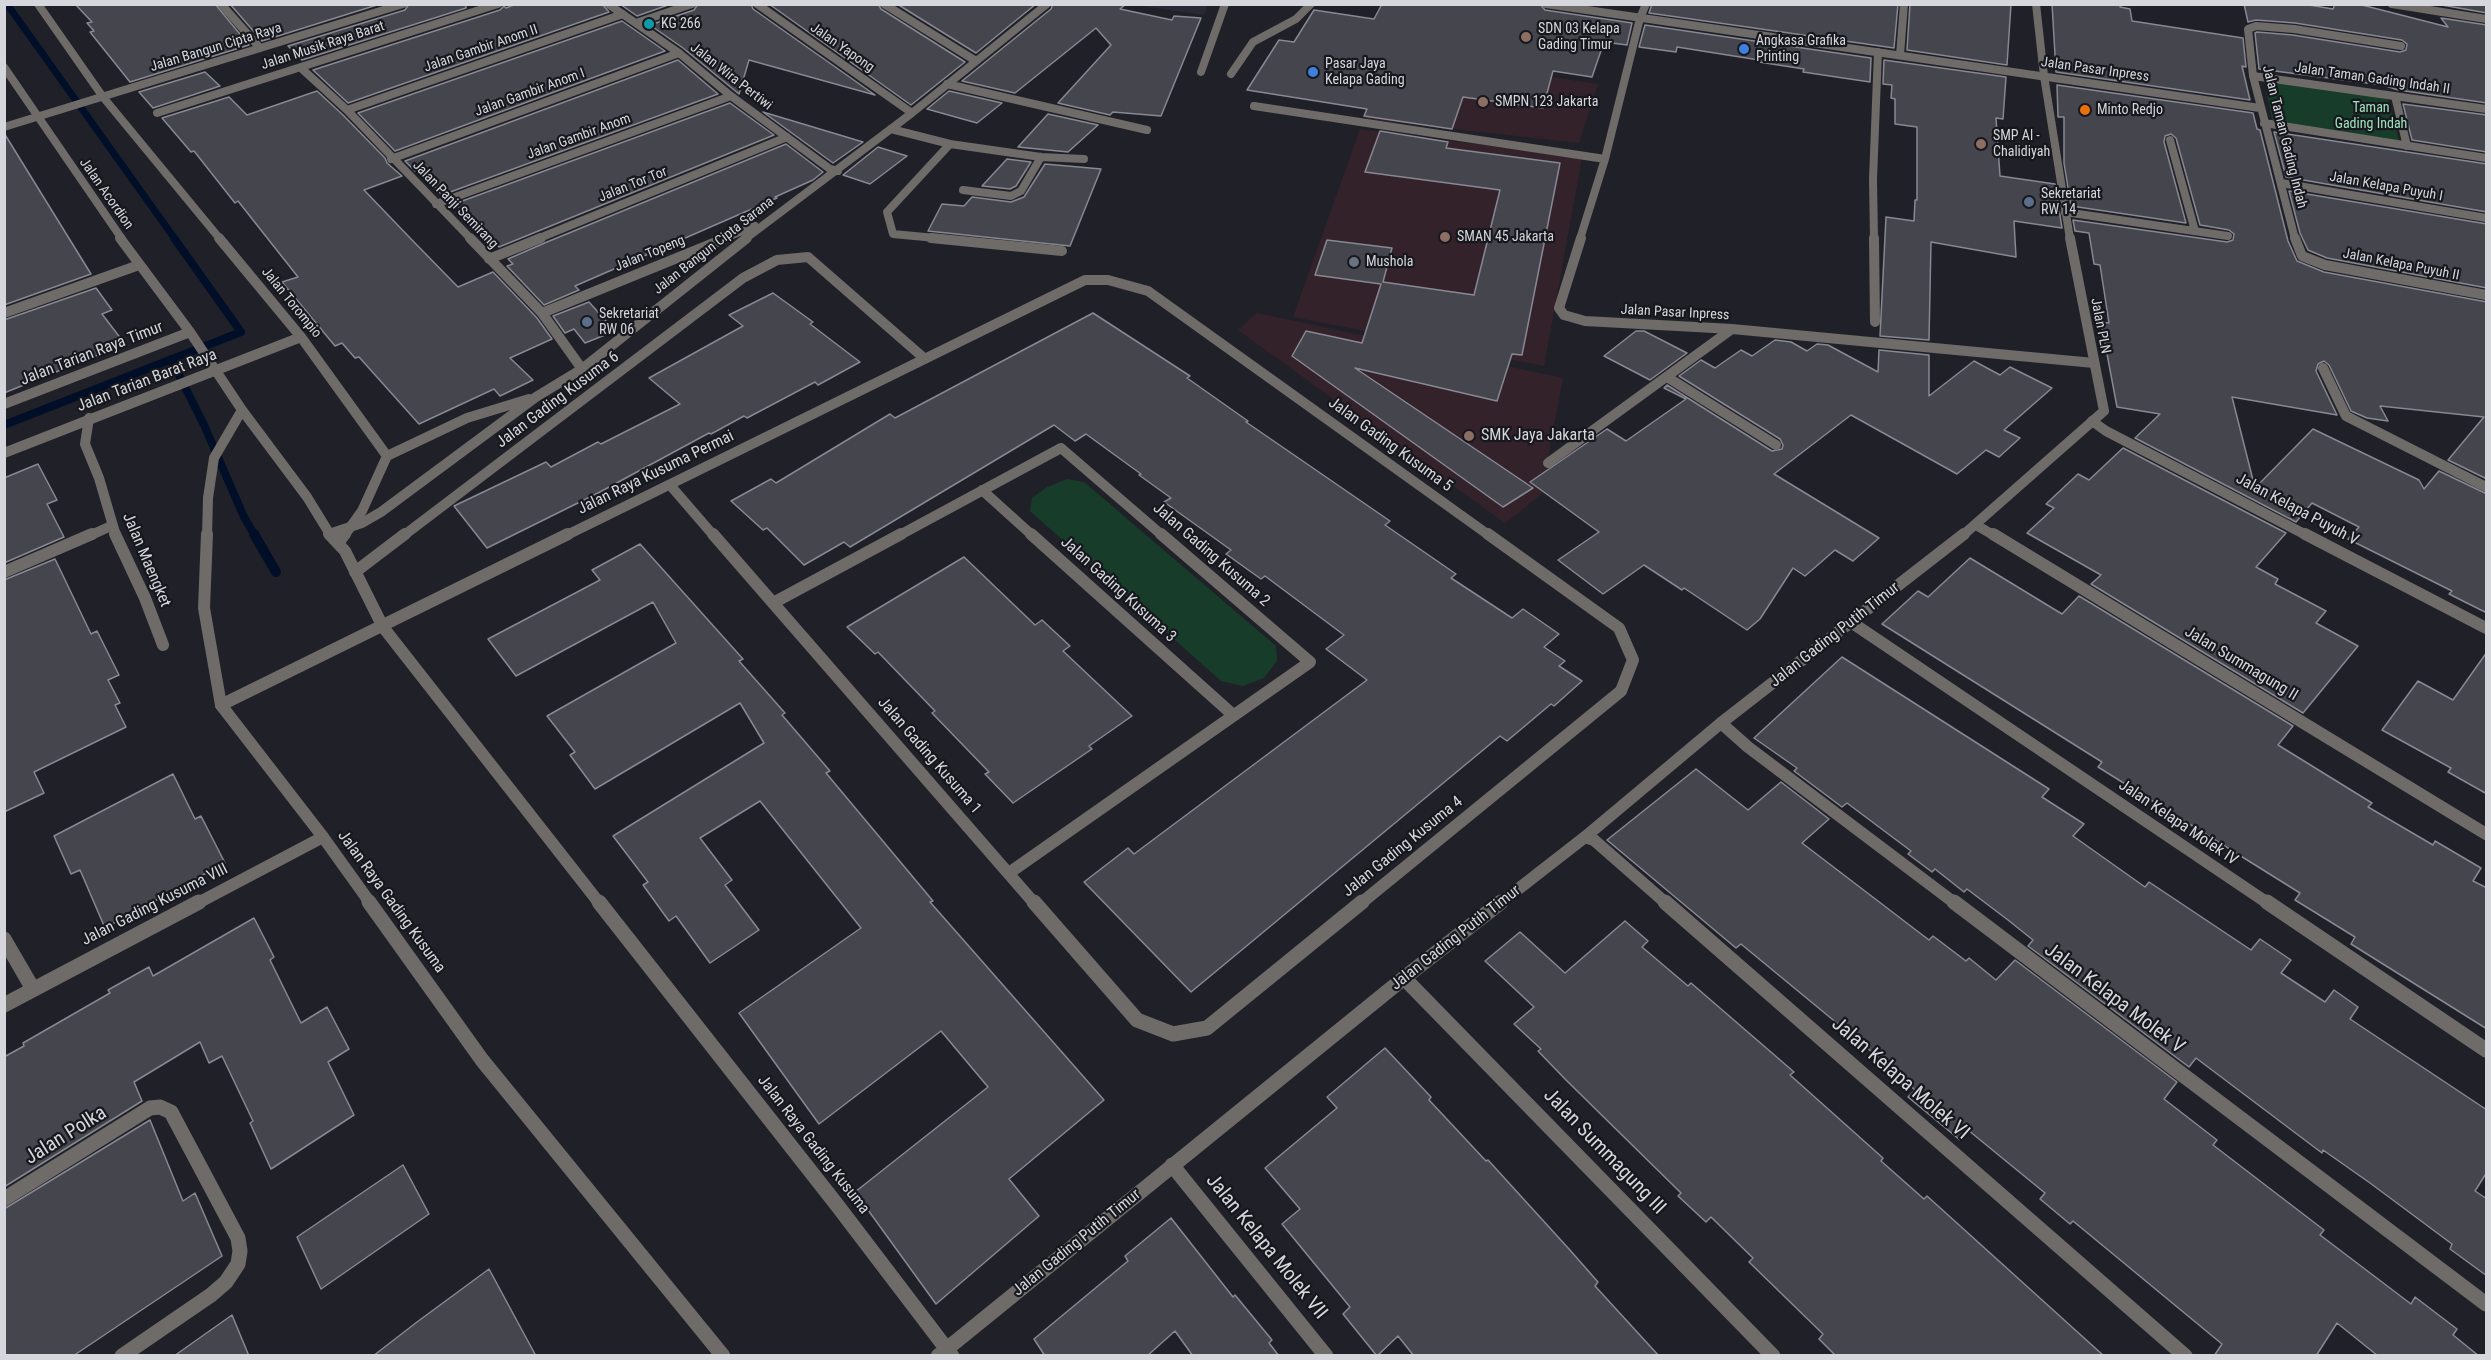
<!DOCTYPE html>
<style>
body{margin:0}
#map{position:relative;width:2491px;height:1360px;overflow:hidden;background:#202028;font-family:"Roboto Condensed",sans-serif}
canvas{display:block}
.frame{position:absolute;inset:0;border:6px solid #d6d7dc;pointer-events:none}
</style>
<div id="map">
<canvas width="2491" height="1360"></canvas>
<div class="frame"></div>
</div>
<script>
const context = document.querySelector('canvas').getContext('2d');
context.lineJoin = 'round';
function paint(path, color) { context.fillStyle = color; context.fill(path, 'evenodd'); }
const toPath = rows => new Path2D(rows.map(r => 'M' + r).join(''));
function stroke(path, color, width, dash) { context.strokeStyle = color; context.lineWidth = width; context.lineCap = dash ? 'butt' : 'round'; context.setLineDash(dash || []); context.stroke(path); }
function drawText(font, color, halo, rows, align = 'center') {
  context.font = font + ' "Roboto Condensed",sans-serif'; context.lineWidth = 4.5; context.setLineDash([]); context.textBaseline = 'middle'; context.strokeStyle = halo; context.fillStyle = color; for (const [text, x, y, turn = 0] of rows) {
    context.save(); context.translate(x, y); context.rotate((+turn || 0) * Math.PI / 180); context.textAlign = isNaN(turn) ? turn : align; if (halo) context.strokeText(text, 0, 0); context.fillText(text, 0, 0); context.restore();
  }
}
paint(toPath([
 [1135,5,1208,5,1204,15]
]), '#282935');
paint(toPath([
 [1395,54,1598,84,1579,143,1366,119],
 [1360,129,1582,158,1544,366,1293,317],
 [1257,313,1563,378,1541,495,1505,523,1238,330]
]), '#34222b');
paint(toPath([
 [2264,80,2388,98,2399,141,2272,120],
 [1067,479,1084,482,1276,646,1277,661,1264,678,1243,686,1221,681,1030,511,1032,498,1047,487]
]), '#173c29');
stroke(toPath([
 [7,4,175,239]
]), '#010e28', 7);
stroke(toPath([
 [171,359,204,425,244,517,255,536],
 [4,425,241,332,174,238]
]), '#010e28', 8);
stroke(toPath([
 [254,534,276,572]
]), '#010e28', 10);
const building = toPath([
 [75,4,215,4,249,45,130,82,90,32,94,31,87,23,92,22,75,4],
 [230,4,380,4,262,41,230,4],
 [409,4,466,4,466,8,302,60,288,46,405,10,409,4],
 [516,4,602,4,609,12,348,103,313,70,500,10,504,6,506,8,516,4],
 [620,4,671,4,637,16,620,4],
 [698,4,751,4,753,9,875,95,749,60,739,94,683,48,650,25,694,10,698,4],
 [769,4,878,4,881,9,965,62,911,105,769,4],
 [897,4,1036,4,976,53,897,4],
 [1053,4,1126,4,1120,9,1172,20,1174,16,1201,18,1161,116,1113,112,1110,115,1058,103,1111,45,1096,28,1015,93,962,81,1051,9,1053,4],
 [1382,4,1540,4,1545,10,1632,23,1627,45,1604,42,1592,77,1553,71,1543,108,1463,97,1452,129,1364,116,1367,109,1247,90,1279,40,1294,42,1314,10,1374,19,1382,4],
 [1652,4,1898,4,1894,48,1649,13,1652,4],
 [1910,4,2011,4,2007,65,1907,50,1910,4],
 [2052,4,2120,4,2120,7,2130,9,2132,21,2243,38,2246,67,2242,66,2250,100,2056,72,2052,4],
 [2244,4,2303,4,2333,9,2335,4,2358,4,2448,27,2441,18,2487,25,2487,103,2398,90,2383,85,2259,69,2255,33,2257,32,2293,35,2400,52,2406,50,2407,44,2402,40,2295,23,2256,20,2248,22,2244,4],
 [2436,4,2487,4,2487,13,2436,4],
 [622,21,665,51,395,151,358,113,622,21],
 [1645,25,1871,58,1870,82,1803,72,1804,69,1759,62,1759,60,1677,47,1676,52,1639,47,1645,25],
 [678,60,718,94,442,195,418,170,415,171,405,161,678,60],
 [1884,60,2006,77,2003,119,1996,118,2000,176,2055,184,2062,228,2014,221,2016,257,1931,242,1929,340,1880,336,1886,217,1914,221,1915,200,1917,200,1917,127,1895,124,1895,99,1891,98,1892,85,1883,84,1884,60],
 [205,72,220,86,153,108,139,92,205,72],
 [2057,85,2253,113,2257,129,2260,130,2288,241,2297,261,2324,272,2487,302,2487,479,2448,460,2484,417,2380,406,2388,421,2367,418,2351,411,2329,365,2324,361,2318,364,2316,371,2337,415,2232,397,2255,488,2313,429,2419,480,2424,489,2439,471,2487,494,2487,613,2449,594,2452,591,2348,539,2359,527,2312,503,2296,522,2135,438,2160,414,2117,407,2101,322,2109,323,2100,265,2094,264,2089,233,2075,231,2073,220,2227,242,2233,240,2234,234,2229,230,2200,225,2176,138,2171,134,2165,136,2164,142,2186,223,2071,206,2064,163,2064,117,2058,117,2057,85],
 [317,91,343,115,385,158,387,163,402,176,364,190,412,240,458,287,493,272,537,318,552,339,510,358,533,380,500,396,494,389,419,424,359,357,355,358,342,343,335,346,282,282,298,277,238,201,235,203,194,151,191,152,162,118,229,97,247,115,317,91],
 [949,91,1002,103,977,123,927,109,949,91],
 [730,103,774,135,499,247,454,204,730,103],
 [2403,104,2487,115,2487,152,2412,140,2403,104],
 [763,112,863,142,833,163,763,112],
 [1048,114,1098,125,1068,152,1018,147,1048,114],
 [1380,131,1448,142,1446,148,1560,163,1522,355,1512,354,1497,401,1355,368,1533,488,1503,507,1292,356,1306,331,1362,343,1381,284,1315,275,1327,240,1392,248,1383,282,1474,295,1500,190,1365,172,1380,131],
 [2274,132,2487,164,2487,212,2286,177,2274,132],
 [4,133,91,274,4,305,4,133],
 [786,144,823,172,813,180,775,197,777,198,575,286,579,290,544,305,507,266,513,264,508,259,547,242,786,144],
 [878,147,907,156,870,184,843,175,878,147],
 [1007,159,1031,162,1016,186,1010,189,982,186,1007,159],
 [1045,164,1101,169,1070,246,928,231,942,204,964,206,972,197,1011,202,1024,197,1045,164],
 [2289,191,2487,224,2487,288,2327,258,2308,250,2300,233,2289,191],
 [96,288,112,310,102,314,125,344,4,393,4,320,96,288],
 [773,293,813,322,810,324,860,362,818,385,815,382,747,418,744,416,711,434,709,433,598,493,487,548,454,506,546,462,551,467,598,442,601,444,680,404,649,378,743,326,729,315,773,293],
 [589,302,615,331,585,343,574,329,565,333,553,316,589,302],
 [1093,313,1190,376,1187,378,1248,421,1246,422,1390,521,1385,525,1456,574,1451,578,1512,618,1523,609,1559,634,1544,647,1565,661,1559,666,1582,681,1554,706,1551,704,1507,741,1500,736,1191,992,1084,882,1128,848,1134,854,1367,680,1326,649,1344,635,1265,576,1261,579,1226,554,1231,550,1164,502,1171,498,1139,475,1141,474,1086,434,1075,441,1054,425,850,547,844,542,804,565,767,528,763,530,731,501,771,479,776,483,890,414,895,418,1093,313],
 [1636,331,1644,331,1687,353,1650,380,1604,356,1636,331],
 [1775,340,1791,342,1807,351,1817,344,1828,345,1878,372,1879,350,1929,355,1929,396,1974,361,2000,375,2010,367,2052,388,2004,430,2020,438,1999,457,1986,450,1957,474,1851,415,1774,474,1879,538,1853,561,1835,550,1805,576,1793,568,1760,619,1747,630,1684,588,1682,590,1644,565,1603,594,1558,560,1599,532,1530,482,1607,429,1626,441,1686,399,1664,388,1667,385,1772,451,1782,449,1783,445,1780,439,1679,376,1701,360,1715,368,1741,350,1752,356,1775,340],
 [2123,448,2286,533,2256,567,2278,579,2275,584,2326,611,2316,623,2358,646,2303,713,2091,584,2101,575,2027,533,2054,508,2046,504,2078,474,2089,480,2123,448],
 [38,464,57,500,47,504,64,537,4,563,4,478,38,464],
 [640,544,743,659,739,661,785,713,782,715,830,771,826,773,933,901,930,902,1104,1100,1009,1179,1039,1216,936,1304,855,1192,988,1087,941,1031,819,1124,739,1013,861,928,760,801,700,838,732,880,725,885,759,930,710,963,676,916,669,921,643,885,648,882,613,836,764,743,740,703,595,789,570,755,575,752,547,716,676,643,653,602,516,676,488,639,600,580,592,570,640,544],
 [964,557,1035,625,1042,620,1070,646,1063,651,1132,716,1089,746,1092,749,1013,803,985,774,989,772,932,713,935,711,878,652,875,654,847,627,964,557],
 [1970,558,2062,614,2079,596,2293,726,2278,745,2372,803,2368,807,2433,845,2435,841,2481,868,2473,881,2487,888,2487,1029,2351,944,2355,937,2295,900,2300,893,2098,767,2102,762,1882,624,1918,591,1928,597,1970,558],
 [55,559,91,634,97,631,119,675,108,680,120,703,115,705,126,727,34,772,44,793,4,812,4,580,55,559],
 [2487,652,2487,794,2448,772,2451,768,2382,730,2418,681,2453,700,2487,652],
 [1842,657,2049,789,2042,797,2084,824,2073,836,2145,887,2149,882,2251,950,2260,939,2291,960,2281,973,2325,1002,2334,990,2358,1007,2350,1019,2487,1110,2487,1172,2475,1191,2487,1199,2487,1276,2450,1249,2452,1244,2370,1183,2323,1150,2322,1153,2196,1058,2189,1067,2028,946,2033,940,2008,920,1967,889,1964,892,1935,869,1932,872,1908,854,1911,851,1847,803,1842,807,1794,771,1797,768,1754,738,1842,657],
 [1696,769,1748,810,1781,782,1829,819,1802,843,1929,940,1933,936,1966,961,1969,958,1996,980,2015,960,2177,1082,2164,1099,2217,1140,2213,1145,2324,1230,2320,1235,2411,1304,2415,1297,2457,1329,2453,1335,2479,1356,2378,1356,2337,1323,2316,1356,2214,1356,2222,1344,2073,1221,2070,1224,2040,1199,2045,1193,1968,1130,1960,1140,1908,1097,1915,1090,1878,1057,1741,944,1736,948,1607,840,1696,769],
 [173,774,195,819,201,816,225,863,105,928,80,870,71,874,54,836,173,774],
 [254,918,274,957,270,960,301,1023,327,1007,349,1049,328,1062,354,1115,271,1169,250,1123,253,1121,222,1056,209,1063,200,1042,134,1082,142,1101,4,1187,4,1057,24,1046,23,1043,110,993,108,990,149,967,153,976,254,918],
 [1625,921,1648,941,1642,947,1688,986,1691,983,1794,1072,1790,1075,1883,1158,1881,1161,1924,1199,1927,1196,2104,1356,1836,1356,1819,1339,1823,1334,1749,1262,1753,1258,1711,1217,1706,1222,1678,1196,1681,1193,1566,1080,1538,1051,1541,1049,1514,1024,1534,1007,1485,961,1520,932,1565,973,1625,921],
 [1385,1048,1431,1097,1429,1100,1486,1161,1488,1160,1569,1249,1598,1282,1595,1286,1659,1356,1414,1356,1398,1336,1377,1356,1343,1314,1350,1307,1282,1224,1300,1209,1265,1168,1337,1108,1327,1097,1385,1048],
 [150,1120,183,1201,195,1193,222,1256,73,1356,4,1356,4,1209,150,1120],
 [403,1165,429,1214,321,1289,297,1237,403,1165],
 [1171,1218,1233,1297,1235,1295,1272,1340,1269,1343,1279,1356,1193,1356,1175,1331,1147,1356,1045,1356,1034,1339,1128,1261,1125,1256,1171,1218],
 [489,1269,536,1356,373,1356,417,1322,489,1269],
 [232,1315,249,1356,174,1356,232,1315]
]);
paint(building, '#45454e');
stroke(building, '#878892', 1.5);
stroke(toPath([
 [1231,74,1253,42,1296,19,1311,4],
 [891,129,950,144,887,212,893,234,946,239],
 [950,144,1041,157,1084,159],
 [963,190,1011,196,1021,191,1041,157]
]), '#6e6b68', 8);
stroke(toPath([
 [931,238,1062,251]
]), '#6e6b68', 10);
stroke(toPath([
 [221,4,260,48],
 [608,4,679,53,731,96,830,169,838,171],
 [757,4,912,113],
 [884,4,976,61],
 [1546,4,2260,108],
 [2392,4,2486,19],
 [636,23,692,4],
 [1900,55,1904,4],
 [301,68,347,110,471,239],
 [1201,72,1225,4],
 [2253,76,2486,109],
 [947,84,1147,130],
 [2395,96,2407,146],
 [1254,106,1605,159],
 [347,110,623,14],
 [157,113,498,4],
 [2264,123,2486,158],
 [4,127,403,4],
 [2170,140,2195,231],
 [391,159,679,53],
 [2281,183,2486,218],
 [436,204,731,96],
 [2065,212,2228,236],
 [537,239,787,137],
 [722,239,755,226],
 [745,239,912,113,1047,4],
 [1580,239,1605,159,1640,18,1646,4],
 [1874,239,1873,179,1878,52],
 [2295,239,2253,76,2248,29,2256,26,2294,29,2401,46]
]), '#6e6b68', 8);
stroke(toPath([
 [470,238,542,313,582,369],
 [1581,238,1559,308,1564,315,1585,321,1732,329,2094,363],
 [1874,238,1875,322],
 [2295,238,2302,256,2325,265,2486,295],
 [489,259,541,238],
 [4,313,139,265],
 [542,313,726,238],
 [2323,368,2346,416,2486,487],
 [1667,377,1776,445],
 [89,418,85,444,99,478,116,536],
 [2092,421,2106,431,2308,536],
 [387,456,467,418,529,399],
 [1548,463,1732,329],
 [670,485,714,536],
 [982,490,1033,536],
 [1976,525,1995,536],
 [329,534,362,523,381,512,536,397,582,369,747,238],
 [89,536,111,526],
 [403,536,743,278,777,260,808,257,925,359],
 [565,536,1085,280,1108,280,1148,291,1490,536],
 [898,536,1061,448,1163,536]
]), '#6e6b68', 10);
stroke(toPath([
 [115,534,145,598,163,645],
 [713,534,1035,904],
 [1031,534,1232,714],
 [1993,534,2486,834],
 [2305,534,2486,628],
 [4,572,92,534],
 [355,572,405,534],
 [773,603,901,534],
 [1851,622,2269,904],
 [221,705,568,534],
 [1721,723,1748,747,1956,904],
 [1585,837,1594,840,1667,904],
 [1009,873,1310,662,1161,534],
 [196,904,323,837],
 [1360,904,1621,691,1633,660,1619,628,1488,534]
]), '#6e6b68', 12);
stroke(toPath([
 [1034,902,1137,1020,1173,1034,1207,1028,1362,902],
 [1665,902,2185,1356],
 [1954,902,2486,1304],
 [2267,902,2486,1050],
 [4,939,33,989],
 [1404,978,1773,1356],
 [4,1005,199,902],
 [1172,1165,1326,1356],
 [4,1199,150,1108,160,1107,171,1112,238,1238,240,1251,238,1264,226,1282,211,1295,122,1356]
]), '#6e6b68', 15);
stroke(toPath([
 [38,4,103,97,220,239],
 [2036,4,2044,76,2070,239],
 [4,67,122,239]
]), '#6e6b68', 8);
stroke(toPath([
 [120,238,190,332,242,410,307,497,331,536],
 [219,238,301,337,387,456,362,511,344,536],
 [4,404,190,332],
 [4,453,301,337],
 [207,536,208,498,214,458,242,410],
 [1962,536,2104,411,2070,238]
]), '#6e6b68', 10);
stroke(toPath([
 [207,534,204,608,221,705,323,837,371,904],
 [329,534,345,551,383,627,600,904],
 [339,542,345,534],
 [1499,904,1585,837,1721,723,1964,534]
]), '#6e6b68', 12);
stroke(toPath([
 [369,902,482,1060,723,1356],
 [599,902,837,1205,952,1356],
 [938,1356,1404,978,1501,902]
]), '#6e6b68', 15);
for (const [x, y, r, color] of [
 [649,24,6,"#0f9aa8"],
 [1526,37,6,"#8d6e63"],
 [1744,49,6,"#3f7fe0"],
 [1313,72,6,"#3f7fe0"],
 [1483,102,6,"#8d6e63"],
 [2085,110,6,"#e8710a"],
 [1981,144,6,"#8d6e63"],
 [2029,202,6,"#5c6f8a"],
 [1445,237,6,"#8d6e63"],
 [1354,262,6,"#6b7280"],
 [587,322,6,"#5c6f8a"],
 [1469,436,6,"#8d6e63"]
]) { const dot = new Path2D(); dot.arc(x, y, r, 0, 2 * Math.PI); context.fillStyle = color; context.fill(dot); stroke(dot, '#17171e', 2); }
drawText('14px', '#d6d7dc', '#17171e', [
 ["KG 266",661,24],
 ["SDN 03 Kelapa",1538,29],
 ["Gading Timur",1538,45],
 ["Angkasa Grafika",1756,41],
 ["Printing",1756,57],
 ["Pasar Jaya",1325,64],
 ["Kelapa Gading",1325,80],
 ["SMPN 123 Jakarta",1495,102],
 ["Minto Redjo",2097,110],
 ["SMP Al -",1993,136],
 ["Chalidiyah",1993,152],
 ["Sekretariat",2041,194],
 ["RW 14",2041,210],
 ["SMAN 45 Jakarta",1457,237],
 ["Mushola",1366,262],
 ["Sekretariat",599,314],
 ["RW 06",599,330]
], 'left');
drawText('14px', '#d6d7dc', '#17171e', [
 ["Jalan Musik Raya Barat",323,46,-18],
 ["Jalan Bangun Cipta Raya",216,48,-17],
 ["Jalan Yapong",842,48,35],
 ["Jalan Gambir Anom II",481,49,-19],
 ["Jalan Pasar Inpress",2095,70,8],
 ["Jalan Wira Pertiwi",731,77,38],
 ["Jalan Taman Gading Indah II",2372,79,8],
 ["Jalan Gambir Anom I",530,93,-20],
 ["Jalan Gambir Anom",579,137,-20],
 ["Jalan Taman Gading Indah",2284,137,76],
 ["Jalan Tor Tor",633,185,-22],
 ["Jalan Kelapa Puyuh I",2386,187,10],
 ["Jalan Acordion",106,194,55],
 ["Jalan Panji Semirang",455,205,46],
 ["Jalan Bangun Cipta Sarana",714,246,-38],
 ["Jalan Topeng",650,254,-22],
 ["Jalan Kelapa Puyuh II",2401,265,11],
 ["Jalan Torompio",291,303,51],
 ["Jalan Pasar Inpress",1675,313,3],
 ["Jalan PLN",2100,326,79]
]);
drawText('14px', '#9ee2bb', '#17171e', [
 ["Taman",2371,108],
 ["Gading Indah",2371,124]
]);
drawText('16px', '#d6d7dc', '#17171e', [
 ["Jalan Tarian Raya Timur",92,354,-21],
 ["Jalan Tarian Barat Raya",147,381,-21],
 ["Jalan Gading Kusuma 6",558,400,-37],
 ["Jalan Gading Kusuma 5",1390,445,36],
 ["Jalan Raya Kusuma Permai",656,473,-26],
 ["Jalan Kelapa Puyuh V",2297,510,28],
 ["Jalan Gading Kusuma 2",1211,555,41],
 ["Jalan Maengket",146,560,67],
 ["Jalan Gading Kusuma 3",1118,590,42],
 ["Jalan Gading Putih Timur",1835,635,-38],
 ["Jalan Summagung II",2241,664,31],
 ["Jalan Gading Kusuma 1",929,756,49],
 ["Jalan Kelapa Molek IV",2178,823,34],
 ["Jalan Gading Kusuma 4",1403,847,-39],
 ["Jalan Raya Gading Kusuma",391,902,54],
 ["Jalan Gading Kusuma VIII",155,905,-27],
 ["Jalan Gading Putih Timur",1456,938,-38],
 ["Jalan Raya Gading Kusuma",813,1145,52],
 ["Jalan Gading Putih Timur",1077,1243,-39]
]);
drawText('16px', '#d6d7dc', '#17171e', [
 ["SMK Jaya Jakarta",1481,436]
], 'left');
drawText('20px', '#d6d7dc', '#17171e', [
 ["Jalan Kelapa Molek V",2114,999,37],
 ["Jalan Kelapa Molek VI",1900,1079,41],
 ["Jalan Polka",66,1136,-32],
 ["Jalan Summagung III",1604,1152,46],
 ["Jalan Kelapa Molek VII",1266,1247,51]
]);
</script>
